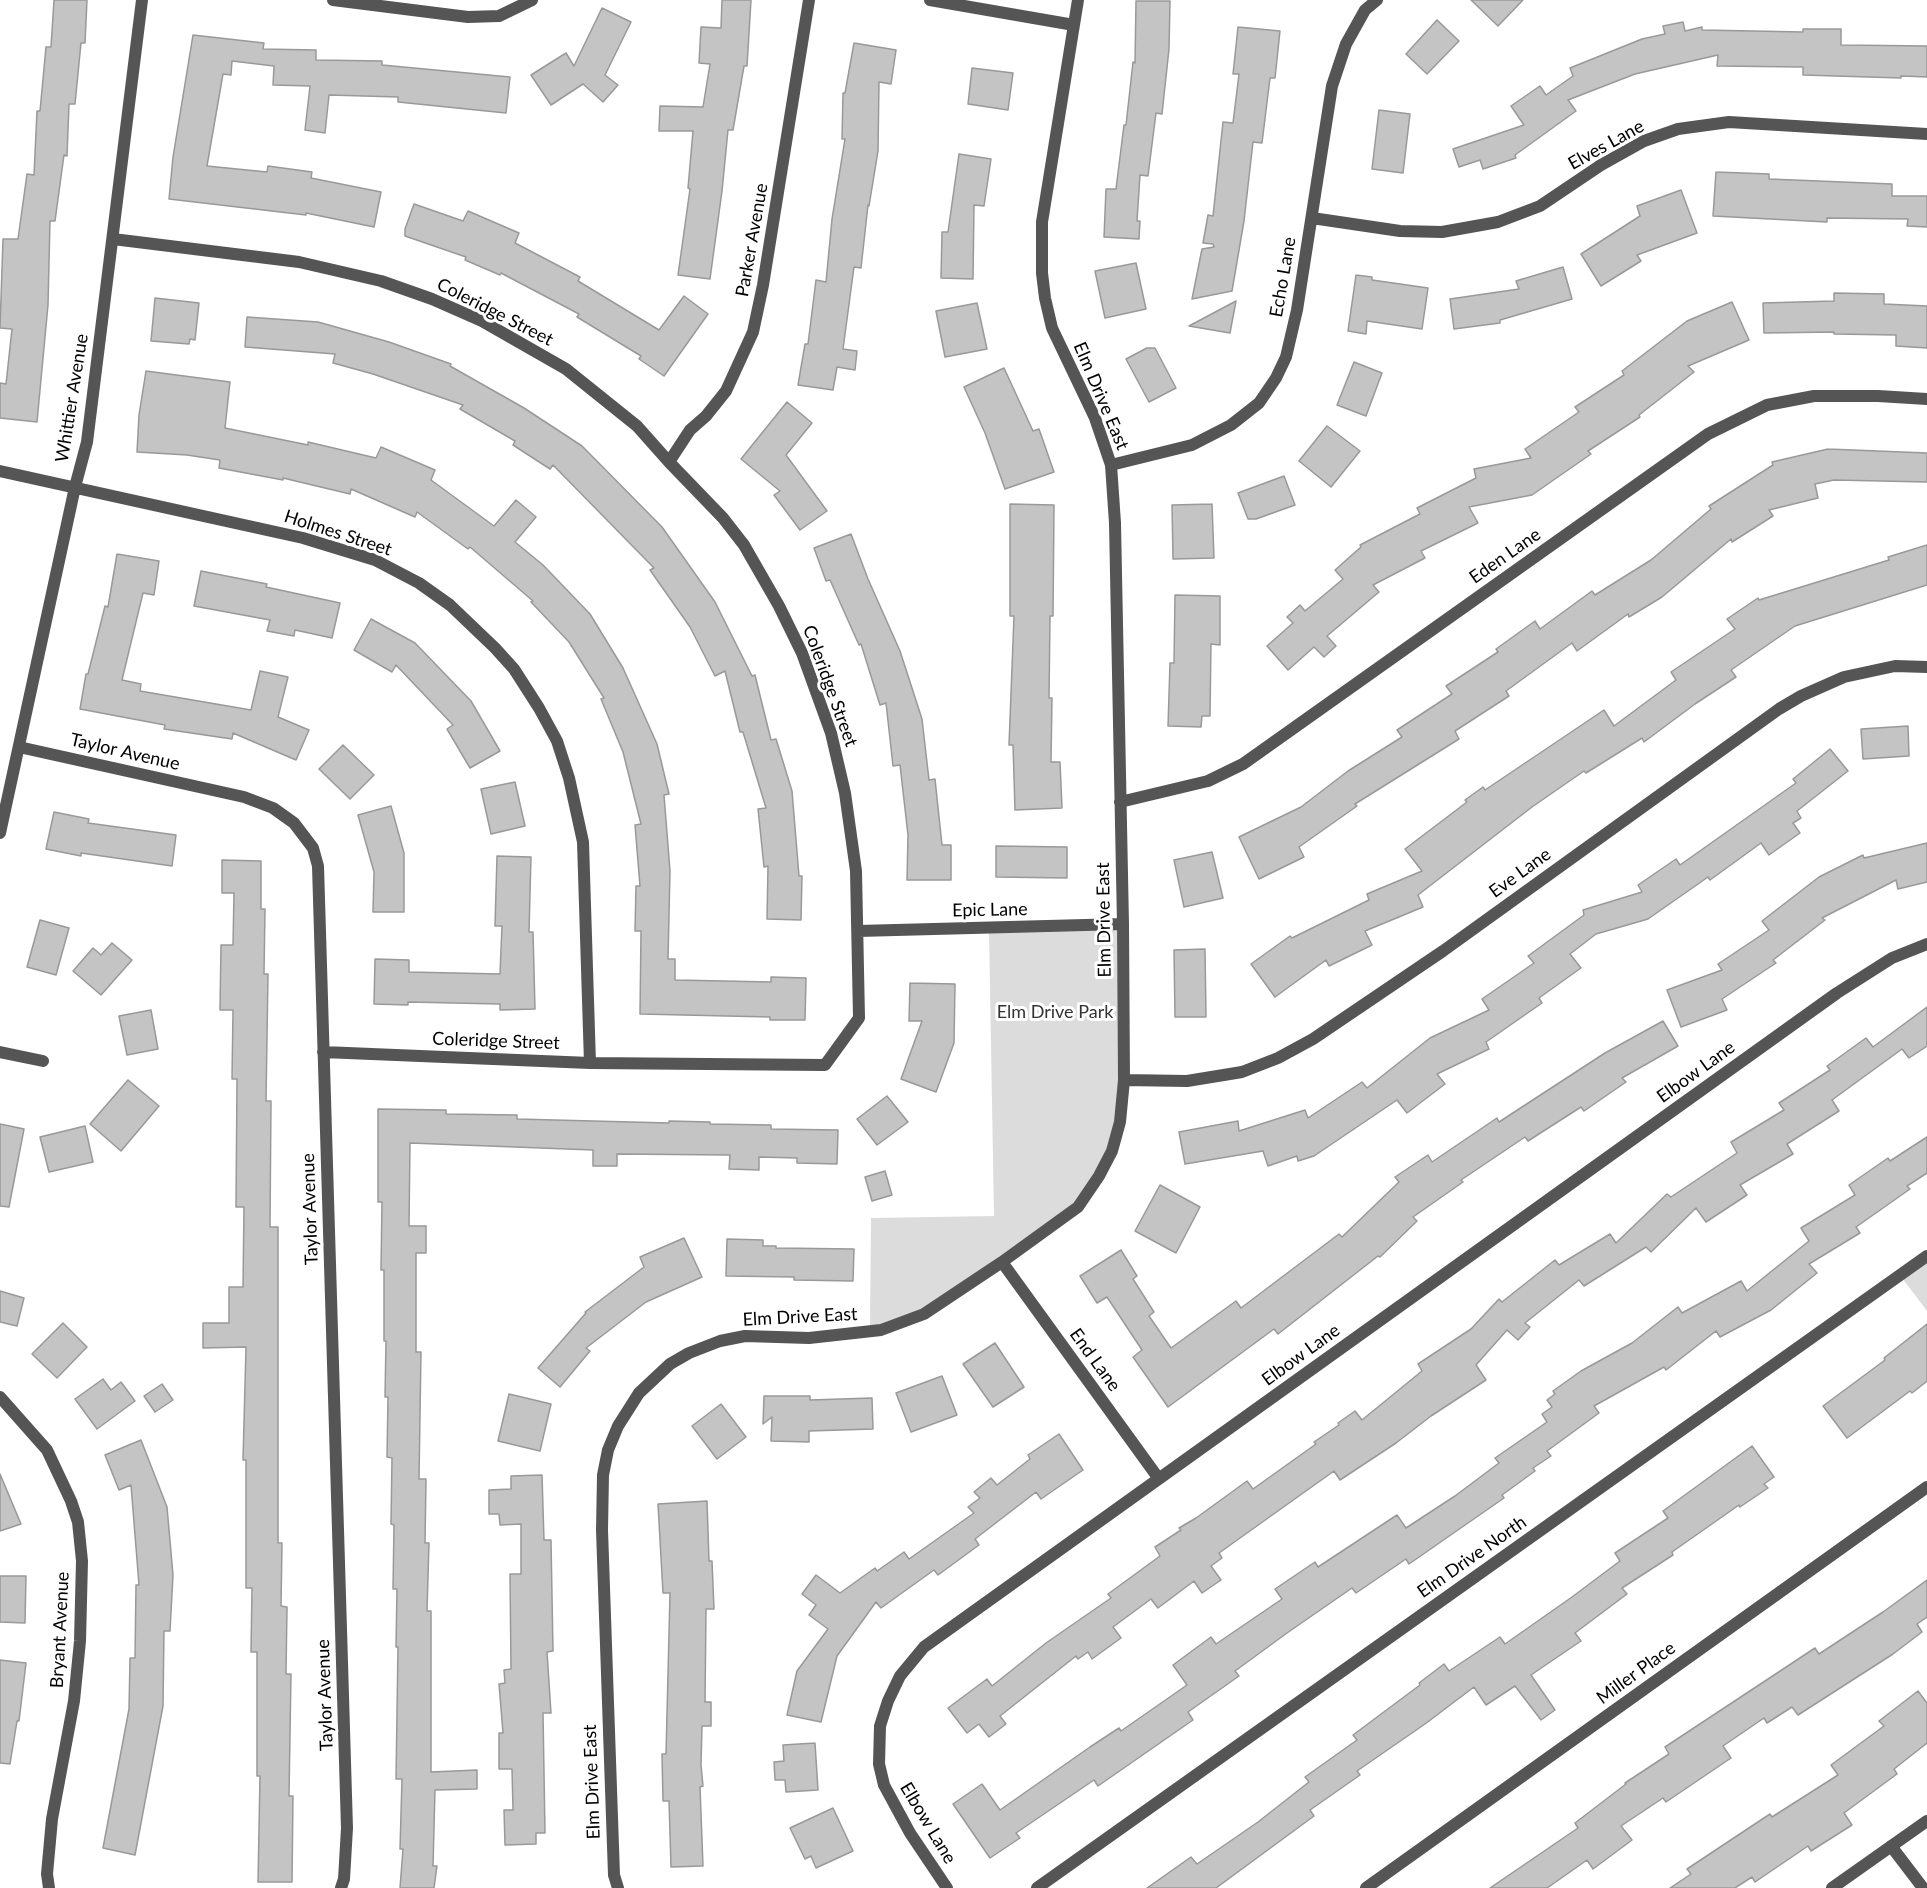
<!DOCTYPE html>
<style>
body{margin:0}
canvas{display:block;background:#fff}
</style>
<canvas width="1927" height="1888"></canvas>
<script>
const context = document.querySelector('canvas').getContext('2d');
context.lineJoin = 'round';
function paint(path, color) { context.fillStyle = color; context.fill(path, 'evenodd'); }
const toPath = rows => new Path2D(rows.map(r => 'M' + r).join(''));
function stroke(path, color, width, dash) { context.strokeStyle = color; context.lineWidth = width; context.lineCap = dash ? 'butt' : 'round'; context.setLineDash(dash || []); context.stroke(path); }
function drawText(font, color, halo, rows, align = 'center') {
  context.font = font + ' Lato,sans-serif'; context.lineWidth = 6; context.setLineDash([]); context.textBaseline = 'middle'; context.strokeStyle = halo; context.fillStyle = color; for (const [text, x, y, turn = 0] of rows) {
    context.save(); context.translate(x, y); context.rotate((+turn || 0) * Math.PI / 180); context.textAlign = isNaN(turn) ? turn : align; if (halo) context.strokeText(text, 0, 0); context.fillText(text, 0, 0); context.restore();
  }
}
paint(toPath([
 [1119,928,1120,1078,1117,1121,1108,1152,1075,1203,924,1310,870,1328,871,1218,994,1216,989,931],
 [1927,1254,1927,1311,1899,1274]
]), '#dcdcdc');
const building = toPath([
 [54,0,87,0,85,43,81,43,75,104,69,104,67,156,64,155,55,221,50,221,48,305,37,422,0,418,0,383,6,384,12,329,0,328,3,239,18,239,27,174,34,175,37,111,40,111,46,47,51,47,54,0],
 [722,0,751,0,747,66,744,66,733,130,728,130,722,191,710,279,678,275,690,189,688,188,693,131,659,131,660,106,703,107,710,64,699,63,701,27,721,28,722,0],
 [1471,0,1523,0,1498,26,1471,0],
 [1136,1,1170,1,1169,49,1162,114,1156,113,1148,176,1140,175,1137,221,1140,221,1139,239,1104,237,1106,189,1116,189,1124,125,1126,125,1133,62,1135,63,1136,1],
 [602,8,631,22,605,75,618,85,603,102,583,84,551,105,531,75,566,53,574,66,602,8],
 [1437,20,1459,41,1427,74,1406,54,1437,20],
 [1683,22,1685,31,1702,27,1702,30,1803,32,1803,29,1841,29,1841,45,1927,46,1927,77,1901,76,1901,78,1803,75,1803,67,1717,66,1718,55,1635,74,1568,100,1576,111,1515,155,1516,158,1483,169,1480,160,1459,167,1453,149,1524,125,1511,106,1540,86,1546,95,1573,76,1570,68,1642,39,1665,34,1663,26,1683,22],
 [1238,27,1280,31,1275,78,1270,78,1262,143,1253,142,1244,221,1232,291,1192,299,1202,249,1214,247,1213,244,1203,243,1208,215,1213,216,1223,122,1233,123,1239,74,1233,74,1238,27],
 [193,35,264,43,263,49,316,50,316,60,382,61,382,65,510,77,506,113,398,102,398,97,329,95,325,133,305,130,310,86,273,85,274,66,232,61,231,75,223,74,207,166,267,172,268,166,312,172,311,178,381,192,374,227,306,213,306,215,169,199,173,157,193,35],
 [854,43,896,50,891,84,879,82,878,151,869,206,868,205,861,268,854,267,843,349,857,351,855,370,837,367,833,390,798,385,805,344,808,344,816,280,826,282,832,219,845,139,842,139,843,93,845,93,854,43],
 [972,68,1013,73,1008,110,968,104,972,68],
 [1379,110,1410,114,1403,173,1372,169,1379,110],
 [959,154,991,159,984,206,974,205,973,279,941,278,942,232,948,232,959,154],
 [1716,172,1769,174,1769,179,1892,184,1892,196,1927,196,1927,227,1907,226,1908,219,1827,218,1827,222,1713,216,1716,172],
 [1681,190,1697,233,1637,255,1641,261,1601,286,1581,254,1640,216,1637,206,1681,190],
 [414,204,463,221,468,211,519,233,515,243,580,277,578,281,659,330,684,296,708,314,664,376,639,359,641,356,577,317,579,314,501,273,500,275,465,260,466,257,405,236,405,229,414,204],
 [1136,263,1146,309,1105,318,1095,271,1136,263],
 [1563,267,1572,299,1500,320,1500,323,1454,329,1450,299,1519,289,1516,281,1563,267],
 [1356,275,1372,277,1372,280,1428,288,1422,329,1367,321,1366,334,1348,331,1356,275],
 [1834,293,1884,294,1884,304,1927,306,1927,348,1896,346,1896,335,1834,334,1834,332,1764,333,1763,303,1834,301,1834,293],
 [155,298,199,303,195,340,190,339,189,344,151,341,155,298],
 [1236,301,1230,333,1189,326,1236,301],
 [1732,302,1749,340,1688,366,1694,372,1639,415,1640,417,1588,451,1591,454,1532,495,1469,507,1478,523,1421,551,1425,558,1373,585,1379,592,1327,636,1336,646,1324,657,1314,647,1288,670,1267,646,1293,623,1287,617,1300,605,1305,611,1343,579,1335,570,1361,547,1360,545,1420,514,1417,508,1476,478,1474,469,1531,458,1525,449,1579,412,1575,407,1624,375,1622,371,1687,321,1732,302],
 [977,303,987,349,945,357,936,311,977,303],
 [247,317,318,322,389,342,451,364,450,366,524,408,582,446,662,527,715,602,752,676,755,675,771,740,776,739,792,791,799,876,802,876,801,920,767,919,768,866,764,867,758,809,766,808,743,732,740,732,725,671,715,676,690,627,650,570,654,568,553,465,550,469,513,445,515,441,460,409,463,405,373,374,333,363,335,354,245,347,247,317],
 [1147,348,1155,348,1176,388,1149,402,1126,359,1147,348],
 [1354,362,1382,373,1366,416,1337,405,1354,362],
 [1004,368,1033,431,1039,429,1054,472,1005,489,985,433,964,387,1004,368],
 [146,371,230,382,225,428,308,445,308,442,376,458,381,447,435,470,431,480,494,526,516,500,536,517,515,542,543,565,590,614,623,668,657,744,669,794,664,795,670,871,668,959,675,959,675,980,771,982,771,977,806,978,805,1020,770,1020,770,1017,640,1014,641,931,635,931,636,886,640,886,635,825,641,824,623,752,601,699,604,698,569,642,531,602,533,601,470,547,468,549,417,512,415,517,351,489,350,494,283,478,283,480,219,468,220,460,187,455,137,452,139,415,146,371],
 [787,402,812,423,786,455,827,511,800,530,774,495,780,491,741,459,787,402],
 [1327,426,1360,451,1331,487,1299,461,1327,426],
 [1828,449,1927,453,1927,482,1834,480,1815,484,1818,498,1769,510,1773,516,1732,542,1731,539,1662,597,1629,617,1628,614,1577,651,1572,643,1506,691,1509,696,1455,731,1459,739,1355,804,1357,806,1299,847,1304,857,1259,879,1239,837,1301,807,1348,771,1402,737,1397,730,1452,694,1446,686,1498,652,1496,649,1535,621,1540,629,1592,591,1595,595,1651,560,1711,509,1709,506,1773,465,1772,462,1828,449],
 [1284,476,1295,505,1256,519,1248,519,1238,493,1284,476],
 [1010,504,1054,505,1053,616,1050,616,1049,698,1052,698,1051,762,1060,762,1062,808,1015,810,1013,745,1009,745,1014,616,1010,616,1010,504],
 [1212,504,1214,558,1173,559,1172,505,1212,504],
 [851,534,868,579,900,651,922,719,929,780,935,779,942,845,951,845,951,880,907,880,908,835,900,765,893,766,886,703,880,705,861,644,859,645,830,580,826,581,814,548,851,534],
 [1927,545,1927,585,1795,626,1731,670,1736,677,1695,704,1644,742,1642,738,1586,773,1584,771,1532,807,1418,895,1423,907,1365,931,1372,945,1329,966,1326,960,1275,997,1251,964,1290,936,1292,938,1369,900,1367,894,1422,871,1405,849,1467,802,1465,800,1483,787,1485,790,1604,710,1614,726,1676,680,1671,672,1735,629,1727,619,1758,598,1759,600,1889,560,1888,557,1927,545],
 [117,554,159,561,154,595,143,593,122,680,141,684,140,691,251,710,260,671,288,677,278,717,309,730,296,760,233,733,232,739,164,729,165,725,80,709,86,674,88,674,105,606,108,607,117,554],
 [201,571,267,584,266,587,340,603,332,638,295,630,294,636,267,631,270,620,194,606,201,571],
 [1175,595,1220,596,1220,645,1211,644,1210,716,1202,716,1201,727,1168,726,1170,663,1174,663,1175,595],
 [371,619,415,643,471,701,500,751,470,768,447,729,453,725,396,665,392,672,354,650,371,619],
 [1908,726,1909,756,1863,759,1861,729,1908,726],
 [343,745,374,775,350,799,319,769,343,745],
 [1830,749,1848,771,1797,811,1801,818,1793,823,1800,833,1769,855,1761,843,1710,880,1708,877,1648,919,1596,934,1570,954,1581,968,1539,998,1542,1003,1486,1042,1489,1049,1437,1074,1445,1084,1407,1113,1397,1100,1314,1156,1298,1161,1297,1156,1268,1166,1263,1151,1185,1164,1179,1132,1238,1121,1239,1131,1305,1110,1308,1118,1362,1082,1367,1088,1430,1038,1489,1010,1482,999,1534,963,1528,956,1584,915,1583,910,1642,892,1638,885,1676,859,1680,865,1796,783,1793,779,1830,749],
 [515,782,525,826,491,834,481,789,515,782],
 [391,806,404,853,404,912,373,912,374,872,358,815,391,806],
 [54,812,89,819,88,823,176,835,172,866,81,853,81,856,46,849,54,812],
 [1927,843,1927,882,1898,889,1896,880,1822,918,1825,920,1773,960,1776,963,1722,999,1727,1010,1681,1027,1667,990,1722,970,1718,964,1769,930,1762,921,1819,877,1863,855,1864,858,1927,843],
 [996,846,1067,847,1067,878,996,877,996,846],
 [1212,852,1223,898,1184,907,1174,860,1212,852],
 [497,856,531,857,529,932,533,932,535,1009,500,1010,500,1004,408,1002,408,1005,374,1004,375,959,409,960,409,972,500,974,502,926,495,926,497,856],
 [222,860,261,861,261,909,265,909,264,974,268,974,266,1101,271,1101,270,1227,278,1227,278,1543,282,1543,281,1606,287,1607,286,1674,291,1674,289,1796,293,1796,292,1882,258,1882,260,1776,257,1776,257,1652,251,1652,252,1588,246,1588,246,1460,243,1460,246,1347,203,1348,203,1323,229,1323,229,1287,243,1287,244,1207,236,1207,237,1079,232,1079,233,1010,220,1010,221,945,233,945,234,893,222,893,222,860],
 [40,920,69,928,56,975,27,967,40,920],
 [112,943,132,960,101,995,73,971,93,948,101,955,112,943],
 [1205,949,1206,1017,1175,1017,1174,950,1205,949],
 [910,983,955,984,954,1043,936,1092,901,1079,922,1021,909,1021,910,983],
 [1927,1007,1927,1046,1909,1058,1902,1049,1832,1100,1839,1111,1787,1144,1793,1154,1740,1185,1747,1195,1706,1222,1696,1208,1651,1252,1646,1247,1584,1286,1579,1280,1525,1323,1530,1327,1518,1340,1507,1330,1476,1365,1486,1380,1431,1416,1396,1443,1340,1480,1334,1471,1219,1553,1222,1558,1211,1566,1221,1580,1202,1593,1194,1581,1158,1608,1151,1599,1113,1627,1121,1638,1092,1659,1088,1652,1078,1659,1076,1656,1000,1716,1006,1724,989,1737,979,1724,967,1733,948,1708,987,1679,992,1686,1046,1643,1111,1598,1108,1594,1160,1556,1155,1547,1181,1530,1179,1528,1196,1518,1247,1481,1253,1489,1316,1444,1314,1442,1339,1425,1338,1423,1355,1411,1362,1420,1422,1371,1418,1364,1471,1329,1499,1299,1502,1302,1555,1260,1559,1265,1610,1234,1616,1243,1667,1194,1671,1197,1737,1153,1731,1142,1784,1110,1779,1103,1830,1070,1827,1066,1866,1038,1873,1047,1927,1007],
 [151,1010,158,1049,127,1055,119,1016,151,1010],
 [1663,1021,1678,1046,1622,1078,1626,1082,1584,1111,1581,1107,1528,1141,1525,1137,1461,1180,1463,1182,1413,1217,1417,1221,1380,1257,1378,1256,1278,1334,1274,1329,1168,1407,1133,1357,1142,1350,1107,1297,1097,1303,1080,1276,1121,1250,1137,1276,1133,1279,1154,1312,1149,1316,1171,1348,1236,1301,1241,1308,1339,1234,1342,1237,1399,1182,1395,1177,1428,1155,1432,1162,1497,1118,1499,1122,1605,1053,1663,1021],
 [128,1080,159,1106,121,1151,90,1124,128,1080],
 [887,1096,908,1122,877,1145,857,1119,887,1096],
 [378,1109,446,1110,446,1114,517,1115,517,1119,669,1123,669,1121,710,1122,710,1124,771,1125,771,1129,838,1130,837,1164,797,1163,797,1158,759,1157,759,1170,729,1169,730,1155,617,1154,617,1166,593,1166,593,1150,410,1143,409,1226,426,1226,426,1253,416,1253,416,1352,421,1352,419,1479,426,1479,425,1543,429,1543,427,1611,431,1611,431,1772,477,1770,477,1789,435,1790,433,1866,437,1866,434,1888,400,1888,403,1849,400,1849,402,1779,396,1779,398,1647,396,1647,397,1589,393,1589,394,1525,391,1524,392,1458,387,1457,388,1397,385,1397,386,1341,384,1341,384,1270,381,1270,382,1202,378,1202,378,1109],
 [0,1124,24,1129,9,1207,0,1206,0,1124],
 [85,1126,93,1162,49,1172,40,1137,85,1126],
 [1927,1137,1927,1173,1907,1186,1910,1189,1856,1227,1860,1233,1809,1264,1817,1273,1771,1310,1720,1337,1716,1331,1666,1370,1664,1367,1594,1406,1599,1413,1547,1451,1551,1456,1533,1468,1535,1471,1502,1495,1504,1498,1409,1564,1406,1559,1356,1593,1352,1588,1287,1633,1235,1671,1239,1676,1188,1712,1193,1720,1098,1786,1094,1780,1016,1833,1020,1838,990,1858,953,1804,982,1784,1000,1810,1090,1747,1119,1728,1121,1731,1187,1685,1173,1665,1211,1637,1216,1644,1282,1599,1275,1589,1315,1562,1318,1567,1397,1515,1406,1528,1455,1496,1499,1463,1495,1458,1547,1422,1542,1414,1552,1407,1547,1400,1555,1394,1553,1391,1581,1371,1632,1343,1678,1307,1682,1313,1741,1281,1747,1291,1809,1241,1801,1228,1855,1195,1849,1185,1888,1158,1890,1161,1927,1137],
 [885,1171,892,1195,872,1201,865,1177,885,1171],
 [1160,1185,1200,1207,1176,1253,1135,1231,1160,1185],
 [684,1238,702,1277,646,1302,586,1348,590,1351,560,1387,538,1368,586,1313,585,1312,644,1267,640,1257,684,1238],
 [727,1239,763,1240,763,1246,776,1246,776,1248,854,1249,853,1281,794,1280,794,1277,726,1276,727,1239],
 [0,1291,24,1298,17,1326,0,1322,0,1291],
 [63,1323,87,1347,57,1378,32,1354,63,1323],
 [1927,1324,1927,1381,1912,1393,1910,1391,1847,1438,1823,1406,1885,1360,1884,1358,1927,1324],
 [995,1343,1024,1387,993,1407,963,1364,995,1343],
 [942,1376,957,1415,911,1432,896,1393,942,1376],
 [103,1379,111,1390,121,1382,135,1401,97,1429,75,1399,103,1379],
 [162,1384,173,1400,155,1412,144,1396,162,1384],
 [509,1394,551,1404,540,1451,498,1441,509,1394],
 [764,1396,810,1396,810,1400,872,1398,873,1429,809,1431,809,1442,771,1441,772,1417,763,1424,764,1396],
 [721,1404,746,1437,717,1459,692,1426,721,1404],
 [1059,1434,1083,1470,1041,1499,1036,1492,975,1539,979,1545,938,1575,934,1570,881,1608,876,1602,837,1656,821,1722,787,1715,797,1671,828,1629,809,1615,816,1605,802,1594,816,1575,840,1593,875,1568,877,1571,904,1552,909,1559,974,1513,968,1507,980,1498,974,1492,991,1478,997,1485,1030,1459,1028,1455,1059,1434],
 [141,1440,167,1507,173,1575,170,1631,164,1631,163,1706,135,1855,103,1848,129,1709,130,1658,135,1658,136,1585,139,1585,131,1485,119,1490,105,1455,141,1440],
 [1752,1446,1774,1477,1764,1484,1768,1488,1740,1507,1739,1505,1672,1552,1673,1555,1622,1588,1627,1594,1575,1633,1581,1641,1531,1675,1555,1710,1541,1720,1515,1686,1486,1705,1474,1687,1425,1724,1357,1771,1360,1775,1310,1810,1314,1816,1216,1888,1147,1888,1191,1857,1197,1864,1258,1822,1309,1782,1305,1777,1357,1740,1353,1735,1420,1685,1419,1683,1444,1664,1449,1671,1500,1637,1505,1644,1572,1597,1620,1561,1615,1553,1668,1518,1663,1511,1752,1446],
 [0,1474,21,1524,0,1531,0,1474],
 [542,1475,544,1540,551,1540,553,1651,547,1652,551,1713,543,1713,545,1833,536,1833,536,1844,505,1845,504,1810,513,1810,512,1769,499,1769,499,1733,503,1733,499,1684,505,1683,504,1670,511,1669,510,1574,521,1574,521,1524,500,1525,499,1514,489,1514,489,1490,511,1489,511,1476,542,1475],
 [707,1501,709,1561,712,1561,714,1609,706,1609,705,1702,711,1702,711,1726,702,1726,701,1765,703,1786,700,1787,703,1866,671,1867,669,1801,663,1801,662,1754,666,1754,670,1593,663,1593,658,1504,707,1501],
 [0,1576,26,1576,25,1623,0,1622,0,1576],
 [1927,1580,1927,1617,1917,1624,1922,1632,1893,1654,1798,1715,1792,1707,1767,1723,1764,1718,1723,1746,1731,1758,1666,1802,1663,1798,1621,1826,1632,1840,1593,1869,1587,1860,1547,1888,1490,1888,1578,1828,1575,1823,1626,1784,1625,1783,1669,1754,1665,1747,1815,1648,1819,1654,1883,1612,1927,1580],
 [0,1660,26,1663,19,1721,17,1721,10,1764,0,1763,0,1660],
 [1918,1691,1927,1703,1927,1743,1894,1769,1897,1774,1844,1813,1852,1825,1811,1851,1808,1846,1755,1882,1752,1877,1735,1888,1670,1888,1691,1874,1687,1869,1770,1814,1772,1817,1838,1775,1831,1765,1884,1726,1879,1721,1918,1691],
 [815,1743,818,1790,786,1792,785,1780,775,1780,774,1762,784,1761,783,1745,815,1743],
 [833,1808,853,1851,816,1868,811,1856,805,1859,790,1828,833,1808]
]);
paint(building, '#c4c4c4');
stroke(building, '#999', 1.5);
stroke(toPath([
 [333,0,468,17,499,16,532,0],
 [930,0,1074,25],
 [1312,218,1400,231,1442,232,1498,222,1540,206,1601,165,1644,141,1678,129,1729,122,1927,134],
 [113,239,299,262,381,281,432,299,482,321,566,369,637,426,669,462,723,518,744,545,779,606,802,653,831,733,845,793,856,871,859,1018,825,1065,590,1063,323,1052],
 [669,462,690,430,706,416,726,391,753,332,763,285,809,0],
 [1111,465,1192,445,1231,425,1259,403,1276,378,1286,357,1297,310,1332,86,1346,44,1365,10,1377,0],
 [0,471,303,538,375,560,419,583,450,605,495,648,514,669,539,708,557,741,569,778,583,842,590,1063],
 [19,747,244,797,273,808,294,823,313,848,318,866,347,1828,344,1879,341,1888],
 [1120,802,1208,781,1243,764,1708,434,1767,405,1814,396,1878,396,1927,399],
 [0,833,75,487,87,442,142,0],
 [858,931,1123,924],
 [0,1052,43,1061],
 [1124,1080,1187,1081,1242,1072,1278,1058,1313,1039,1443,951,1779,709,1801,696,1844,677,1895,666,1927,667],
 [1002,1262,1159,1479],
 [0,1397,47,1450,71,1501,78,1522,82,1561,80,1641,74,1701,52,1819,47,1874,49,1888],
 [1891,1846,1923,1888],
 [618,1888,614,1875,602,1530,603,1475,608,1450,618,1426,639,1393,670,1364,689,1353,720,1341,745,1336,809,1338,881,1330,924,1314,1002,1262,1078,1207,1099,1176,1112,1151,1120,1122,1124,1080,1123,924,1115,523,1111,465,1095,418,1052,328,1045,298,1042,273,1042,222,1078,0],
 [947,1888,910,1833,884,1785,879,1764,880,1726,888,1701,900,1676,924,1647,1837,993,1892,958,1927,944],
 [1037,1888,1927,1256],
 [1366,1888,1927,1487],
 [1832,1888,1927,1821]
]), '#555', 12);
drawText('18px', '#000', '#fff', [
 ["Elves Lane",1606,145,-29],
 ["Parker Avenue",752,240,-80],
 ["Echo Lane",1283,277,-80],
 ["Coleridge Street",495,312,27],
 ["Elm Drive East",1101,396,67],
 ["Whittier Avenue",72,398,-81],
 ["Holmes Street",338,533,18],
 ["Eden Lane",1505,556,-35],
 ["Coleridge Street",830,686,70],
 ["Taylor Avenue",125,752,13],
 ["Eve Lane",1520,873,-36],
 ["Epic Lane",990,910,-1],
 ["Elm Drive East",1104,920,-91],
 ["Coleridge Street",496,1041,2],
 ["Elbow Lane",1696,1072,-36],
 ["Taylor Avenue",310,1209,-92],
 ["Elm Drive East",800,1317,-3],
 ["Elbow Lane",1301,1355,-36],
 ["End Lane",1095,1360,54],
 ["Elm Drive North",1472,1557,-35],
 ["Bryant Avenue",60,1630,-87],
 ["Miller Place",1636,1673,-36],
 ["Taylor Avenue",325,1695,-92],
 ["Elm Drive East",592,1782,-92],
 ["Elbow Lane",928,1823,59]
]);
drawText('18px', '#333', '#fff', [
 ["Elm Drive Park",1055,1012]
]);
</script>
